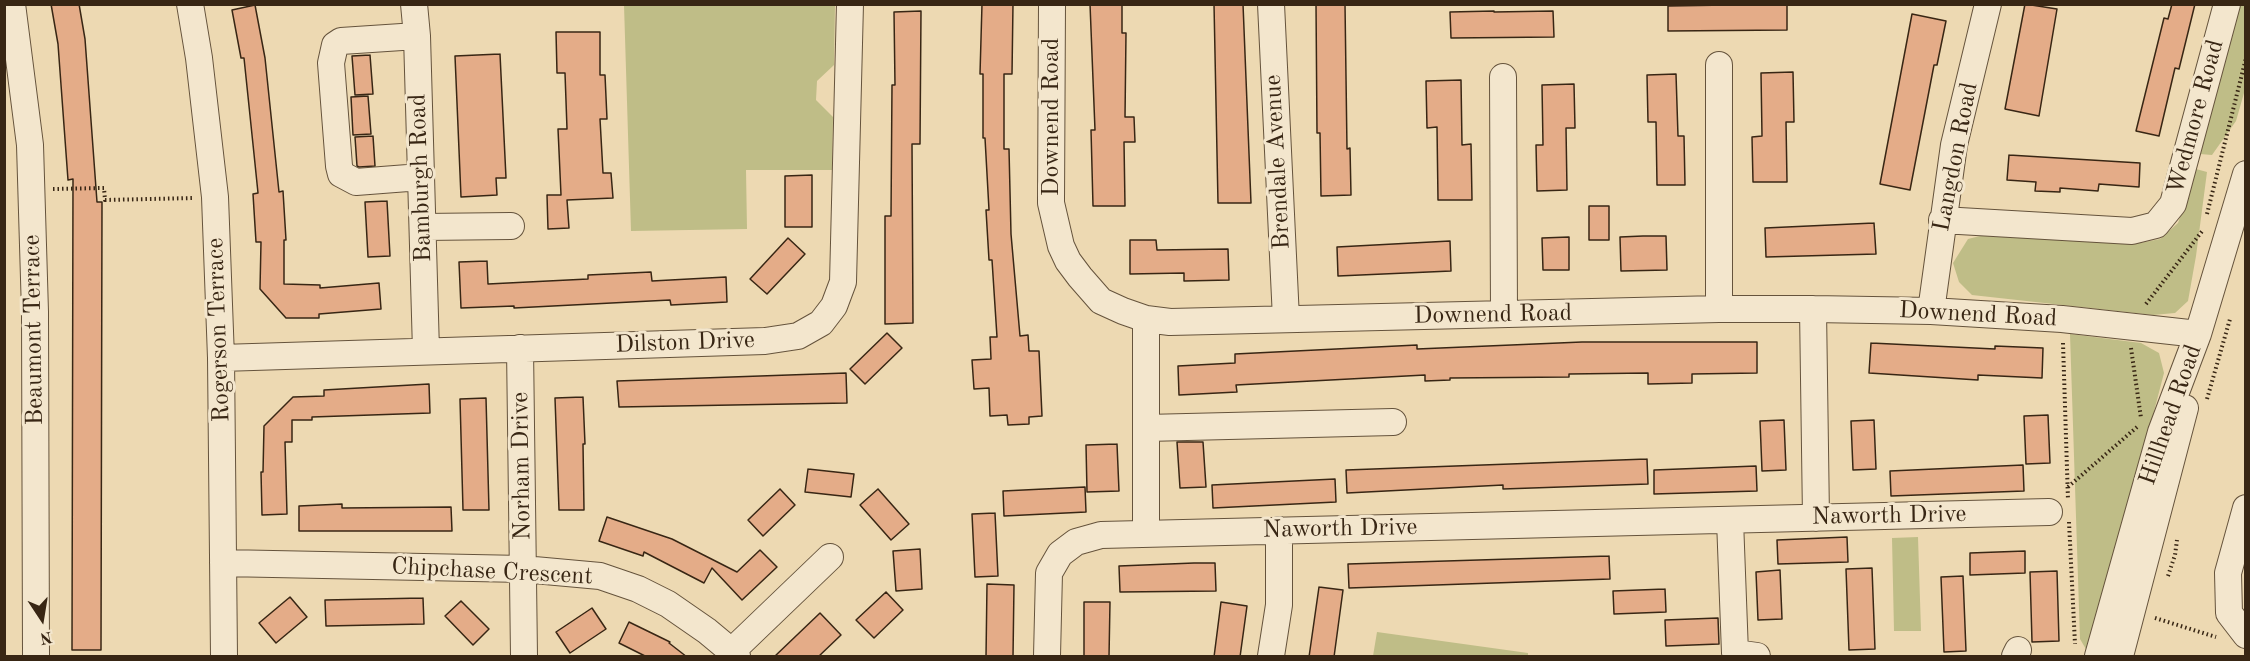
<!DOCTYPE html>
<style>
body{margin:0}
#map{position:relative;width:2250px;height:661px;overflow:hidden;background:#edd9b2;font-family:"Old Standard TT",serif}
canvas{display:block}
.frame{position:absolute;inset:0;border:6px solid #382614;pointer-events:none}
.north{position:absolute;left:12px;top:589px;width:60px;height:60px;-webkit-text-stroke:4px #f3e6cd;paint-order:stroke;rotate:168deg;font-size:16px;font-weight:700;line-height:24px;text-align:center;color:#382614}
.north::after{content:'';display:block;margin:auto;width:21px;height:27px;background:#382614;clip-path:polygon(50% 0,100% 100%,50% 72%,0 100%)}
</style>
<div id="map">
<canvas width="2250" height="661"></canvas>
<div class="frame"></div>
<div class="north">N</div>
</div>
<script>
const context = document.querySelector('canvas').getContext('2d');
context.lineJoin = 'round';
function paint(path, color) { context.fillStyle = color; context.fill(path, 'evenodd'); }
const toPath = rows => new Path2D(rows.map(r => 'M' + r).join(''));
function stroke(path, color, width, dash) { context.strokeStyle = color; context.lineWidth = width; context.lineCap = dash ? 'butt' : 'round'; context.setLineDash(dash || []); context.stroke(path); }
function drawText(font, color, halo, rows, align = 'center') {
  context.font = font + ' "Old Standard TT",serif'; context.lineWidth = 6; context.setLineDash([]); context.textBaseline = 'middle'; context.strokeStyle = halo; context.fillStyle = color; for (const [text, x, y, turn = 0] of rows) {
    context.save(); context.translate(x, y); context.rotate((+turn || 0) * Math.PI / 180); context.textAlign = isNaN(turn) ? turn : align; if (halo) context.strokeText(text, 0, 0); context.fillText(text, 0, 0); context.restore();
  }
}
paint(toPath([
 [624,5,835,5,834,65,817,81,816,100,833,117,832,170,746,170,747,229,631,231],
 [2240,5,2245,5,2246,86,2236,121,2212,155,2200,154],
 [2196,169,2207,172,2196,256,2188,301,2175,313,2153,315,1972,295,1959,282,1953,263,1968,239,1996,232,2140,243,2160,239,2178,223],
 [2070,334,2141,343,2159,353,2164,373,2090,656,2080,639],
 [1918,537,1921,631,1894,631,1892,538],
 [1377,632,1528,653,1528,656,1373,656]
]), '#bfbd87');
const building = toPath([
 [51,4,79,4,85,39,97,202,102,202,101,650,72,650,73,179,68,180,58,44,51,4],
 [982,4,1013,4,1012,74,1004,74,1004,149,1009,149,1011,234,1020,336,1028,335,1029,351,1039,351,1042,416,1029,417,1029,424,1008,425,1007,415,990,416,989,388,974,389,972,360,991,359,990,337,997,337,992,260,989,260,986,210,989,210,985,138,983,138,983,74,980,74,982,4],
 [1090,4,1122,4,1122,33,1126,33,1125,117,1134,117,1135,142,1124,142,1125,206,1093,206,1091,130,1095,130,1090,4],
 [1214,4,1243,4,1251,203,1218,203,1214,4],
 [1316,4,1345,4,1347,149,1350,148,1351,195,1321,196,1320,133,1317,133,1316,4],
 [1787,4,1787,30,1668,31,1668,6,1787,4],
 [2025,4,2057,9,2039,116,2005,109,2025,4],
 [2172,4,2195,4,2179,69,2175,68,2159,136,2136,131,2164,18,2168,19,2172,4],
 [255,5,265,58,279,192,283,191,286,240,284,240,284,284,320,285,320,288,379,283,381,309,319,314,319,318,286,318,260,289,261,242,256,242,253,194,258,193,254,154,244,58,241,58,232,10,255,5],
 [921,11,920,144,912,144,913,323,885,324,885,216,891,216,892,85,895,85,894,12,921,11],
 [1494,11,1494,12,1553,11,1554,37,1451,38,1450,12,1494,11],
 [1912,14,1946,21,1937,65,1934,65,1910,190,1880,184,1912,14],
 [556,32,600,32,600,75,605,75,607,119,600,119,603,173,611,173,613,198,567,200,569,228,548,229,547,195,561,195,558,129,567,129,565,73,557,73,556,32],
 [500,54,506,178,496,178,497,195,461,197,455,56,500,54],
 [370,55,373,94,355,95,352,56,370,55],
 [1793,72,1794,122,1786,122,1787,182,1753,182,1752,137,1762,136,1761,73,1793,72],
 [1676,74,1678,136,1684,136,1685,185,1657,185,1656,122,1648,122,1647,75,1676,74],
 [1461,80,1462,145,1471,144,1472,200,1438,200,1437,127,1427,128,1426,81,1461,80],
 [1574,84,1575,128,1566,128,1567,190,1537,191,1536,145,1543,145,1542,85,1574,84],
 [368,96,371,134,353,135,351,97,368,96],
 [373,136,375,166,359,167,357,166,355,137,373,136],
 [2009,155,2140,163,2139,187,2099,184,2098,191,2060,188,2060,192,2035,191,2036,182,2007,180,2009,155],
 [812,175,812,227,785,227,785,176,812,175],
 [387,201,390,256,368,257,365,202,387,201],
 [1589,206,1609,206,1609,240,1589,240,1589,206],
 [1874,223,1876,254,1766,257,1765,228,1874,223],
 [1643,236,1666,236,1667,270,1621,271,1620,237,1643,236],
 [1569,237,1569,270,1543,270,1542,238,1569,237],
 [788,238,805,254,767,294,750,279,788,238],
 [1130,240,1156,240,1157,250,1228,249,1229,280,1184,281,1184,273,1130,274,1130,240],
 [1450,241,1451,271,1338,276,1337,247,1450,241],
 [487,261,488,284,588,279,588,275,651,272,652,281,726,277,727,302,671,305,670,300,514,308,514,306,461,308,459,262,487,261],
 [887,333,902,348,865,384,850,369,887,333],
 [1582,342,1757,342,1757,373,1692,374,1692,383,1648,384,1648,373,1569,374,1569,377,1450,378,1450,380,1425,381,1425,375,1236,385,1237,392,1179,395,1178,366,1235,363,1235,354,1417,345,1417,349,1582,342],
 [1871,343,1995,349,1995,346,2043,348,2042,378,1978,375,1978,380,1869,373,1871,343],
 [846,373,847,403,619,407,617,381,846,373],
 [429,384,430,413,312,417,312,420,292,420,292,442,285,442,287,514,262,515,261,472,263,472,264,426,293,397,324,396,324,390,429,384],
 [583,397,585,444,583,444,584,510,559,510,555,398,583,397],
 [486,398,489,510,463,510,460,399,486,398],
 [2048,415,2050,463,2026,464,2024,416,2048,415],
 [1784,420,1786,470,1762,471,1760,421,1784,420],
 [1874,420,1876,469,1853,470,1851,421,1874,420],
 [1177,442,1203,442,1206,487,1180,488,1177,442],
 [1117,444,1119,491,1087,492,1086,445,1117,444],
 [1647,459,1648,484,1503,489,1503,485,1347,493,1346,470,1647,459],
 [2023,465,2024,491,1891,496,1890,471,2023,465],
 [1756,466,1757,491,1654,494,1654,470,1756,466],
 [808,469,854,474,851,497,805,492,808,469],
 [1335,479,1336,502,1213,508,1212,485,1335,479],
 [1085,487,1086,512,1004,516,1003,491,1085,487],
 [780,489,795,505,763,536,748,520,780,489],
 [878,489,909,524,891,540,860,505,878,489],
 [342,504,342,508,451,507,452,531,299,531,299,506,342,504],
 [995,513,998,576,975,577,972,514,995,513],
 [607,517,672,539,737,572,760,550,777,567,742,600,712,568,704,583,644,552,643,556,599,541,607,517],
 [1847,537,1848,562,1778,564,1777,540,1847,537],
 [920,549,922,589,896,591,893,551,920,549],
 [2025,551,2025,573,1970,575,1970,553,2025,551],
 [1609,556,1610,579,1349,588,1348,564,1609,556],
 [1194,563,1215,563,1216,591,1120,592,1119,566,1194,563],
 [1872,568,1875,649,1849,650,1846,569,1872,568],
 [1780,570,1782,619,1758,620,1756,572,1780,570],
 [2057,571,2059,641,2032,642,2030,572,2057,571],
 [1963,576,1966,651,1944,652,1941,577,1963,576],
 [987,584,1014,585,1013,657,986,657,987,584],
 [1319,587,1343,590,1334,657,1309,657,1319,587],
 [1665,589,1666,612,1614,614,1613,591,1665,589],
 [886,592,903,610,874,638,856,620,886,592],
 [290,597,307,617,276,643,259,623,290,597],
 [423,598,424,624,326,626,325,600,423,598],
 [461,601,489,629,473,645,445,616,461,601],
 [1084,602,1110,602,1109,657,1084,657,1084,602],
 [1221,602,1247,606,1240,657,1214,657,1221,602],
 [592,608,606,629,570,653,556,632,592,608],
 [820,613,841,635,818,657,774,657,820,613],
 [1718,618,1719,644,1666,646,1665,620,1718,618],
 [629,622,670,642,669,643,687,657,647,657,619,643,629,622]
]);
paint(building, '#e4ac88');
stroke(building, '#382614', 1.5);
const minor = toPath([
 [12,4,30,145,35,312,36,656],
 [190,4,199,58,215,197,221,358,224,656],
 [414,4,417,36,426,351],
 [1052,4,1051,203,1061,246,1068,261,1080,277,1101,301,1123,311,1146,319,1170,322,1719,309,1813,309,1931,311,2062,319,2198,334],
 [1271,4,1286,319],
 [417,36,341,41,335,45,331,63,339,166,341,174,356,182,421,177],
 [1503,77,1504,314],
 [1942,220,2132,231,2156,225,2173,204,2227,4],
 [423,227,511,226],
 [1719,309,1719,65],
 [1813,309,1816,518],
 [1931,311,1954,145,1988,4],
 [520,348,524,656],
 [221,358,765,341,798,336,821,323,834,306,843,282,850,4],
 [1146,428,1393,422],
 [2246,508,2228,573,2229,613,2246,635],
 [1730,520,1735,653,1757,656],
 [1146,534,1146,319],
 [223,563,523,569,600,576,638,589,668,604,707,631,737,656],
 [732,651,830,557],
 [1047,656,1049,573,1060,554,1076,542,1101,535,2049,512],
 [1271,656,1279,605,1279,530],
 [2015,656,2018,650],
 [2098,656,2161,432,2198,334,2246,174],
 [2120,656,2185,408]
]);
stroke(minor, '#65533c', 28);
stroke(toPath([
 [53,189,104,188,105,200,194,198],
 [2207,214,2246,58],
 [2146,304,2203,230],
 [2063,343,2068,500],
 [2131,348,2141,418],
 [2207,399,2230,319],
 [2068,487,2137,427],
 [2069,522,2075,644],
 [2168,576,2175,555,2177,540],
 [2155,618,2216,637]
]), '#382614', 4, [1.5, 3]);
stroke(minor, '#f3e6cd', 26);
drawText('24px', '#382614', '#f3e6cd', [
 ["Downend Road",1052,117,-90],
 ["Wedmore Road",2196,117,-75],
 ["Langdon Road",1956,157,-79],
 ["Brendale Avenue",1278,162,-93],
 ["Bamburgh Road",421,178,-92],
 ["Downend Road",1493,315,-1],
 ["Downend Road",1978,315,3],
 ["Beaumont Terrace",34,330,-91],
 ["Rogerson Terrace",219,330,-92],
 ["Dilston Drive",685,343,-2],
 ["Hillhead Road",2171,415,-71],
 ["Norham Drive",522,466,-91],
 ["Naworth Drive",1889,516,-1],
 ["Naworth Drive",1340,529,-1],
 ["Chipchase Crescent",492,572,3]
]);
</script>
